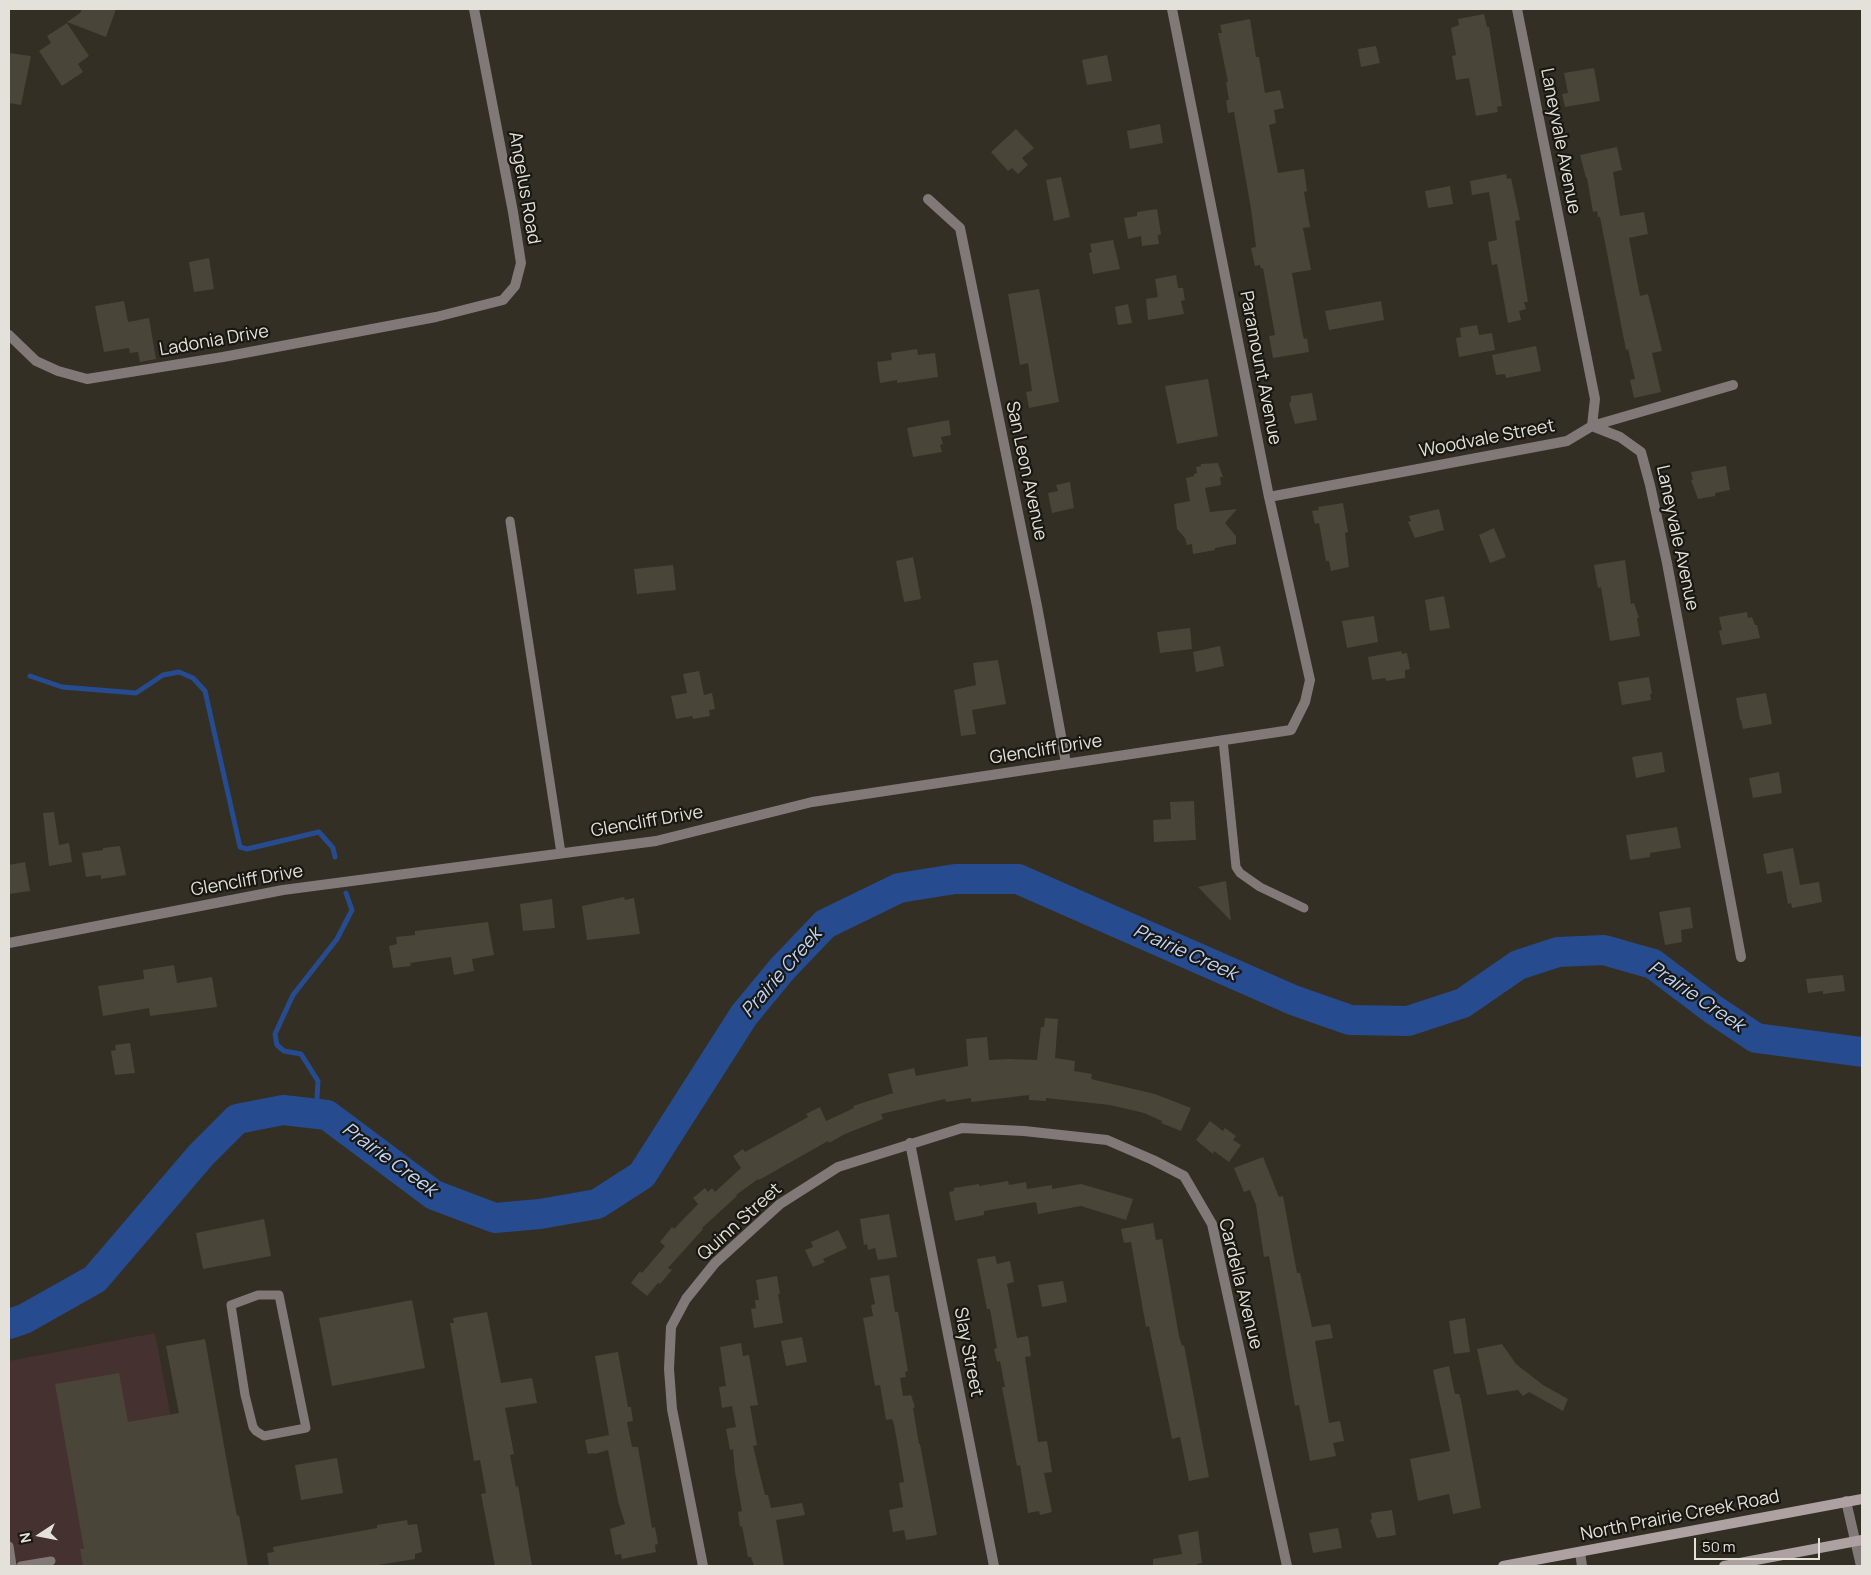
<!DOCTYPE html>
<style>
body{margin:0}
#map{position:relative;width:1871px;height:1575px;overflow:hidden;background:#332f24;font-family:Manrope,sans-serif}
canvas{display:block}
.frame{position:absolute;inset:0;border:10px solid #e3e1d9;pointer-events:none}
.north{position:absolute;left:15px;top:1510px;width:50px;height:50px;-webkit-text-stroke:4px #191712;paint-order:stroke;rotate:259deg;font-size:14px;font-weight:700;line-height:20px;text-align:center;color:#e3e1d9}
.north::after{content:'';display:block;margin:auto;width:18px;height:22px;background:#e3e1d9;clip-path:polygon(50% 0,100% 100%,50% 72%,0 100%)}
.scale{position:absolute;left:1694px;top:1538px;width:126px;height:22px;box-sizing:border-box;border:2px solid #e3e1d9;border-top:0;padding-left:6px;font-size:15px;line-height:18px;white-space:nowrap;color:#e3e1d9;-webkit-text-stroke:4px #191712;paint-order:stroke}
</style>
<div id="map">
<canvas width="1871" height="1575"></canvas>
<div class="frame"></div>
<div class="north">N</div>
<div class="scale">50 m</div>
</div>
<script>
const context = document.querySelector('canvas').getContext('2d');
context.lineJoin = 'round';
function paint(path, color) { context.fillStyle = color; context.fill(path, 'evenodd'); }
const toPath = rows => new Path2D(rows.map(r => 'M' + r).join(''));
function stroke(path, color, width, dash) { context.strokeStyle = color; context.lineWidth = width; context.lineCap = dash ? 'butt' : 'round'; context.setLineDash(dash || []); context.stroke(path); }
function drawText(font, color, halo, rows, align = 'center') {
  context.font = font + ' Manrope,sans-serif'; context.lineWidth = 4.5; context.setLineDash([]); context.textBaseline = 'middle'; context.strokeStyle = halo; context.fillStyle = color; for (const [text, x, y, turn = 0] of rows) {
    context.save(); context.translate(x, y); context.rotate((+turn || 0) * Math.PI / 180); context.textAlign = isNaN(turn) ? turn : align; if (halo) context.strokeText(text, 0, 0); context.fillText(text, 0, 0); context.restore();
  }
}
paint(toPath([
 [155,1333,199,1566,9,1566,9,1361]
]), '#45312f');
stroke(toPath([
 [30,676,62,687,136,693,163,675,179,672,193,678,205,691,240,847,247,849,319,832,333,848,335,857],
 [316,1114,318,1081,301,1054,284,1051,277,1045,275,1034,293,995,337,939,352,910,346,893]
]), '#274b8f', 5);
stroke(toPath([
 [9,1324,24,1319,95,1279,201,1155,237,1119,283,1110,327,1115,434,1195,495,1218,540,1214,597,1204,642,1175,744,1015,782,969,825,924,899,888,955,879,1018,879,1293,1000,1350,1020,1408,1021,1463,1003,1518,965,1558,952,1604,950,1653,964,1714,1010,1756,1038,1862,1052]
]), '#274b8f', 30);
paint(toPath([
 [82,9,116,9,106,37,67,22,80,13],
 [1484,14,1487,27,1489,27,1502,106,1497,107,1498,112,1476,116,1469,78,1456,80,1452,56,1456,55,1451,28,1459,25,1458,19],
 [1250,19,1256,57,1259,57,1265,93,1280,90,1284,108,1274,110,1276,123,1269,125,1278,173,1304,169,1307,191,1304,192,1310,227,1303,228,1311,270,1292,273,1302,331,1304,339,1307,338,1309,352,1273,358,1269,336,1275,335,1263,268,1261,269,1260,265,1255,266,1251,248,1256,247,1251,209,1234,112,1228,113,1226,100,1229,100,1226,82,1228,82,1218,33,1222,33,1220,25],
 [67,23,89,56,78,64,83,72,62,86,39,51,51,43,47,36],
 [1376,46,1380,63,1361,67,1358,49],
 [9,53,31,56,21,105,9,103],
 [1107,55,1112,81,1087,85,1082,60],
 [1594,68,1600,101,1565,107,1562,94,1568,93,1564,73],
 [1160,124,1163,143,1130,149,1127,131],
 [1016,129,1034,148,1022,158,1028,165,1018,174,1012,168,1008,171,991,152],
 [1617,147,1622,170,1613,172,1620,216,1644,212,1648,234,1629,238,1640,296,1648,294,1662,351,1652,353,1661,392,1634,398,1630,380,1635,379,1628,349,1626,350,1600,217,1598,217,1597,211,1593,212,1587,178,1586,178,1580,155],
 [1506,174,1507,179,1511,178,1520,220,1515,221,1528,302,1524,302,1526,309,1519,311,1521,320,1508,323,1497,264,1492,265,1488,242,1497,240,1489,192,1472,195,1470,181],
 [1061,177,1070,217,1054,221,1046,180],
 [1450,186,1453,204,1428,208,1425,191],
 [1157,209,1161,234,1158,235,1159,244,1142,246,1141,236,1128,239,1124,218,1137,216,1137,212],
 [1113,240,1120,269,1093,274,1089,253,1092,252,1090,244],
 [209,258,214,289,194,292,189,262],
 [1176,275,1178,288,1183,288,1185,300,1181,301,1184,314,1148,320,1146,299,1158,297,1155,279],
 [1039,289,1059,402,1029,408,1026,392,1032,391,1028,363,1020,365,1008,294],
 [124,301,128,322,149,318,156,359,140,362,138,352,130,353,129,348,104,352,95,306],
 [1381,301,1384,320,1329,330,1325,311],
 [1128,304,1132,323,1118,325,1115,307],
 [1477,325,1479,335,1492,333,1495,350,1459,357,1456,338,1461,337,1460,328],
 [1536,346,1541,371,1506,378,1505,374,1496,375,1492,355],
 [917,349,918,355,935,353,938,377,897,383,897,380,880,383,877,362,892,360,891,353],
 [1208,379,1218,436,1177,444,1165,386],
 [1312,393,1317,420,1295,424,1289,403,1291,402,1291,396],
 [949,420,951,435,941,437,943,444,940,445,942,452,913,457,907,428],
 [1218,463,1223,477,1220,477,1221,485,1205,488,1210,512,1237,509,1225,523,1236,536,1236,544,1215,548,1215,550,1193,554,1192,544,1187,545,1185,538,1177,529,1174,504,1190,501,1186,478,1194,476,1194,474,1197,473,1196,467,1201,466,1201,464],
 [1726,466,1730,490,1715,493,1715,496,1698,499,1691,480,1693,480,1691,472],
 [1070,482,1074,508,1052,513,1048,493,1058,491,1056,485],
 [1343,503,1348,532,1345,533,1349,567,1331,571,1329,561,1326,561,1319,523,1315,524,1312,511,1319,510,1318,507],
 [1439,509,1444,530,1415,538,1408,522,1411,521,1409,516],
 [1494,528,1506,557,1490,563,1479,535],
 [913,557,921,599,904,602,896,561],
 [1625,560,1631,604,1634,603,1639,618,1637,618,1640,636,1610,641,1601,587,1598,588,1594,565],
 [673,565,676,590,637,594,634,569],
 [1444,596,1450,628,1430,631,1425,600],
 [1747,612,1748,618,1752,617,1755,625,1757,625,1760,638,1722,645,1719,631,1722,630,1719,617],
 [1374,616,1378,642,1347,648,1342,621],
 [1190,628,1192,649,1160,653,1157,632],
 [1220,646,1224,666,1196,672,1193,652],
 [1401,651,1402,654,1407,653,1410,669,1405,670,1405,678,1386,681,1385,678,1372,680,1368,657],
 [998,660,1006,704,972,710,976,734,961,736,954,690,976,685,973,663],
 [699,671,704,695,712,693,715,709,709,710,710,716,693,719,692,716,676,719,671,696,687,693,683,674],
 [1649,677,1652,694,1650,694,1651,700,1622,705,1618,682],
 [1766,693,1772,724,1743,729,1741,720,1740,720,1736,698],
 [1662,752,1665,772,1636,778,1632,757],
 [1779,772,1782,793,1753,798,1749,778],
 [1194,801,1196,840,1154,842,1153,820,1171,819,1170,802],
 [54,812,59,845,69,843,72,862,49,866,43,813],
 [1677,827,1681,848,1650,853,1650,857,1630,860,1626,835],
 [120,846,126,875,101,879,101,875,86,877,82,853,103,850,103,848],
 [1793,848,1800,885,1819,882,1822,902,1792,908,1791,903,1788,904,1782,871,1767,874,1763,854],
 [25,862,30,891,9,894,9,865],
 [1226,881,1231,921,1198,887],
 [624,897,625,900,634,898,640,934,587,940,582,906],
 [552,899,555,928,523,931,520,904],
 [1690,907,1693,928,1681,930,1682,942,1665,945,1659,912],
 [488,922,494,955,472,959,474,971,454,975,451,957,410,963,411,966,393,968,389,946,397,944,396,937,415,935,415,931],
 [174,965,177,983,212,977,217,1007,150,1016,149,1008,103,1016,98,986,144,979,143,970],
 [1843,975,1845,991,1823,994,1823,991,1808,993,1806,979],
 [1045,1018,1058,1019,1055,1058,1075,1061,1074,1071,1092,1074,1091,1079,1155,1094,1191,1108,1181,1131,1161,1123,1162,1121,1144,1113,1110,1105,1046,1098,1046,1101,1029,1100,1029,1095,971,1102,971,1098,946,1102,945,1099,881,1114,883,1119,845,1134,829,1143,828,1141,759,1180,758,1179,736,1195,737,1196,702,1228,703,1229,668,1268,672,1270,660,1284,658,1283,647,1296,631,1283,640,1271,642,1273,665,1246,660,1242,672,1227,674,1229,698,1204,693,1198,705,1188,708,1192,712,1188,715,1192,741,1168,733,1156,743,1149,745,1152,808,1117,806,1114,820,1107,826,1121,854,1108,853,1106,893,1093,888,1074,914,1068,916,1076,968,1066,966,1039,987,1037,989,1060,1009,1059,1037,1060,1041,1027,1044,1027],
 [130,1043,135,1073,115,1075,111,1051,116,1050,115,1045],
 [1210,1121,1223,1131,1225,1128,1236,1136,1233,1140,1241,1145,1229,1162,1214,1151,1213,1154,1196,1140],
 [1263,1157,1279,1197,1283,1196,1297,1273,1300,1273,1312,1327,1330,1324,1333,1338,1315,1341,1329,1423,1340,1421,1344,1441,1333,1443,1336,1456,1310,1461,1299,1405,1295,1406,1269,1256,1264,1257,1256,1205,1250,1190,1244,1192,1234,1168],
 [1008,1181,1009,1185,1026,1182,1027,1189,1052,1185,1052,1189,1081,1184,1133,1199,1126,1220,1081,1206,1038,1214,1036,1202,984,1211,984,1215,955,1221,949,1192,954,1191,954,1188,979,1184,979,1186],
 [889,1214,897,1257,878,1260,875,1248,868,1250,867,1244,864,1245,860,1219],
 [264,1219,271,1256,203,1269,196,1233],
 [1153,1223,1156,1240,1162,1239,1179,1336,1182,1346,1184,1345,1209,1477,1189,1481,1180,1437,1172,1439,1149,1326,1146,1327,1131,1242,1124,1243,1121,1229],
 [838,1230,847,1248,823,1259,825,1262,813,1267,805,1250,813,1247,811,1242],
 [995,1256,997,1264,1010,1261,1014,1282,1007,1284,1015,1328,1017,1338,1028,1336,1031,1356,1025,1357,1038,1442,1047,1441,1052,1472,1044,1473,1052,1512,1040,1515,1039,1511,1028,1513,1020,1465,1017,1466,1002,1387,1005,1387,1000,1361,997,1362,994,1349,997,1348,990,1309,987,1309,977,1259],
 [889,1275,895,1312,898,1312,908,1371,905,1372,906,1377,900,1378,903,1396,911,1395,915,1407,913,1408,919,1444,920,1444,937,1535,906,1540,904,1530,893,1532,889,1510,903,1507,899,1483,904,1482,894,1424,892,1419,886,1420,880,1385,875,1386,863,1318,873,1316,871,1305,875,1304,870,1278],
 [777,1276,780,1294,778,1294,783,1323,754,1328,751,1309,756,1308,755,1300,759,1300,756,1280],
 [1063,1281,1067,1302,1042,1307,1038,1285],
 [412,1300,425,1368,332,1386,319,1318],
 [487,1312,501,1383,532,1378,537,1403,505,1408,514,1454,510,1455,516,1487,518,1486,532,1566,495,1566,481,1494,486,1493,480,1460,474,1461,457,1363,450,1323,454,1323,453,1318],
 [1465,1318,1470,1352,1454,1354,1449,1321],
 [802,1337,807,1362,786,1366,781,1341],
 [205,1339,230,1479,237,1516,239,1515,248,1566,83,1566,80,1549,84,1549,55,1384,119,1373,128,1422,179,1413,166,1346],
 [741,1343,743,1356,749,1355,758,1405,750,1406,757,1445,753,1446,765,1495,768,1495,771,1508,802,1503,805,1515,776,1520,784,1566,754,1566,751,1557,748,1557,742,1526,740,1527,738,1512,742,1511,735,1472,733,1449,730,1450,726,1429,736,1427,732,1406,722,1408,719,1387,726,1386,720,1347],
 [1502,1344,1516,1364,1543,1385,1568,1399,1563,1411,1529,1392,1523,1396,1518,1390,1487,1395,1477,1349],
 [618,1352,628,1407,631,1407,633,1421,627,1422,632,1447,638,1447,652,1528,655,1527,658,1544,655,1545,656,1552,622,1559,621,1554,615,1555,610,1529,625,1524,618,1501,608,1450,594,1454,593,1453,588,1454,585,1440,609,1435,595,1356],
 [1449,1366,1455,1394,1459,1394,1461,1400,1481,1508,1453,1514,1449,1494,1418,1501,1410,1459,1450,1451,1433,1370],
 [337,1458,343,1493,301,1500,295,1465],
 [1392,1510,1396,1535,1377,1538,1370,1520,1372,1519,1371,1513],
 [407,1520,408,1525,417,1524,422,1552,415,1554,415,1559,372,1566,269,1566,267,1553,274,1552,273,1547,377,1528,377,1525],
 [1338,1528,1342,1548,1313,1553,1309,1533],
 [1198,1531,1202,1563,1197,1564,1198,1566,1153,1566,1153,1559,1182,1554,1178,1535]
]), '#494539');
stroke(toPath([
 [510,521,561,853],
 [1223,740,1236,867,1240,873,1260,887,1304,908],
 [258,1295,279,1295,306,1428,264,1436,256,1431,253,1427,245,1395,231,1305,258,1295],
 [9,1546,12,1566],
 [21,1566,51,1561]
]), '#807978', 9);
stroke(toPath([
 [1517,9,1595,399,1592,426,1620,437,1641,452,1650,485,1667,563,1741,957],
 [928,199,960,228,1037,606,1066,763],
 [9,335,36,361,58,371,87,379,223,357,436,317,503,300,515,286,521,263,513,212,474,9],
 [1269,497,1567,441,1592,426,1733,385],
 [9,943,283,890,656,841,812,802,1291,730,1305,702,1310,680,1269,497,1172,9],
 [910,1143,994,1566],
 [1846,1501,1861,1566],
 [1580,1552,1582,1566],
 [703,1566,672,1409,669,1369,671,1327,686,1299,715,1263,780,1204,838,1167,962,1128,1024,1131,1107,1140,1153,1160,1184,1176,1212,1224,1287,1566]
]), '#807978', 10);
stroke(toPath([
 [1503,1566,1862,1499],
 [1724,1566,1862,1540]
]), '#ada2a1', 10);
drawText('18px', '#e3e1d9', '#191712', [
 ["Laneyvale Avenue",1560,141,79],
 ["Angelus Road",524,188,80],
 ["Ladonia Drive",214,341,-10],
 ["Paramount Avenue",1260,368,79],
 ["Woodvale Street",1487,439,-11],
 ["San Leon Avenue",1026,471,78],
 ["Laneyvale Avenue",1677,538,78],
 ["Glencliff Drive",1046,750,-9],
 ["Glencliff Drive",647,822,-10],
 ["Glencliff Drive",247,881,-10],
 ["Quinn Street",740,1222,-42],
 ["Cardella Avenue",1240,1284,76],
 ["Slay Street",968,1352,79],
 ["North Prairie Creek Road",1680,1516,-11]
]);
drawText('italic 19px', '#bed4fb', '#191712', [
 ["Prairie Creek",1185,953,24],
 ["Prairie Creek",782,973,-49],
 ["Prairie Creek",1696,997,34],
 ["Prairie Creek",389,1160,36]
]);
</script>
